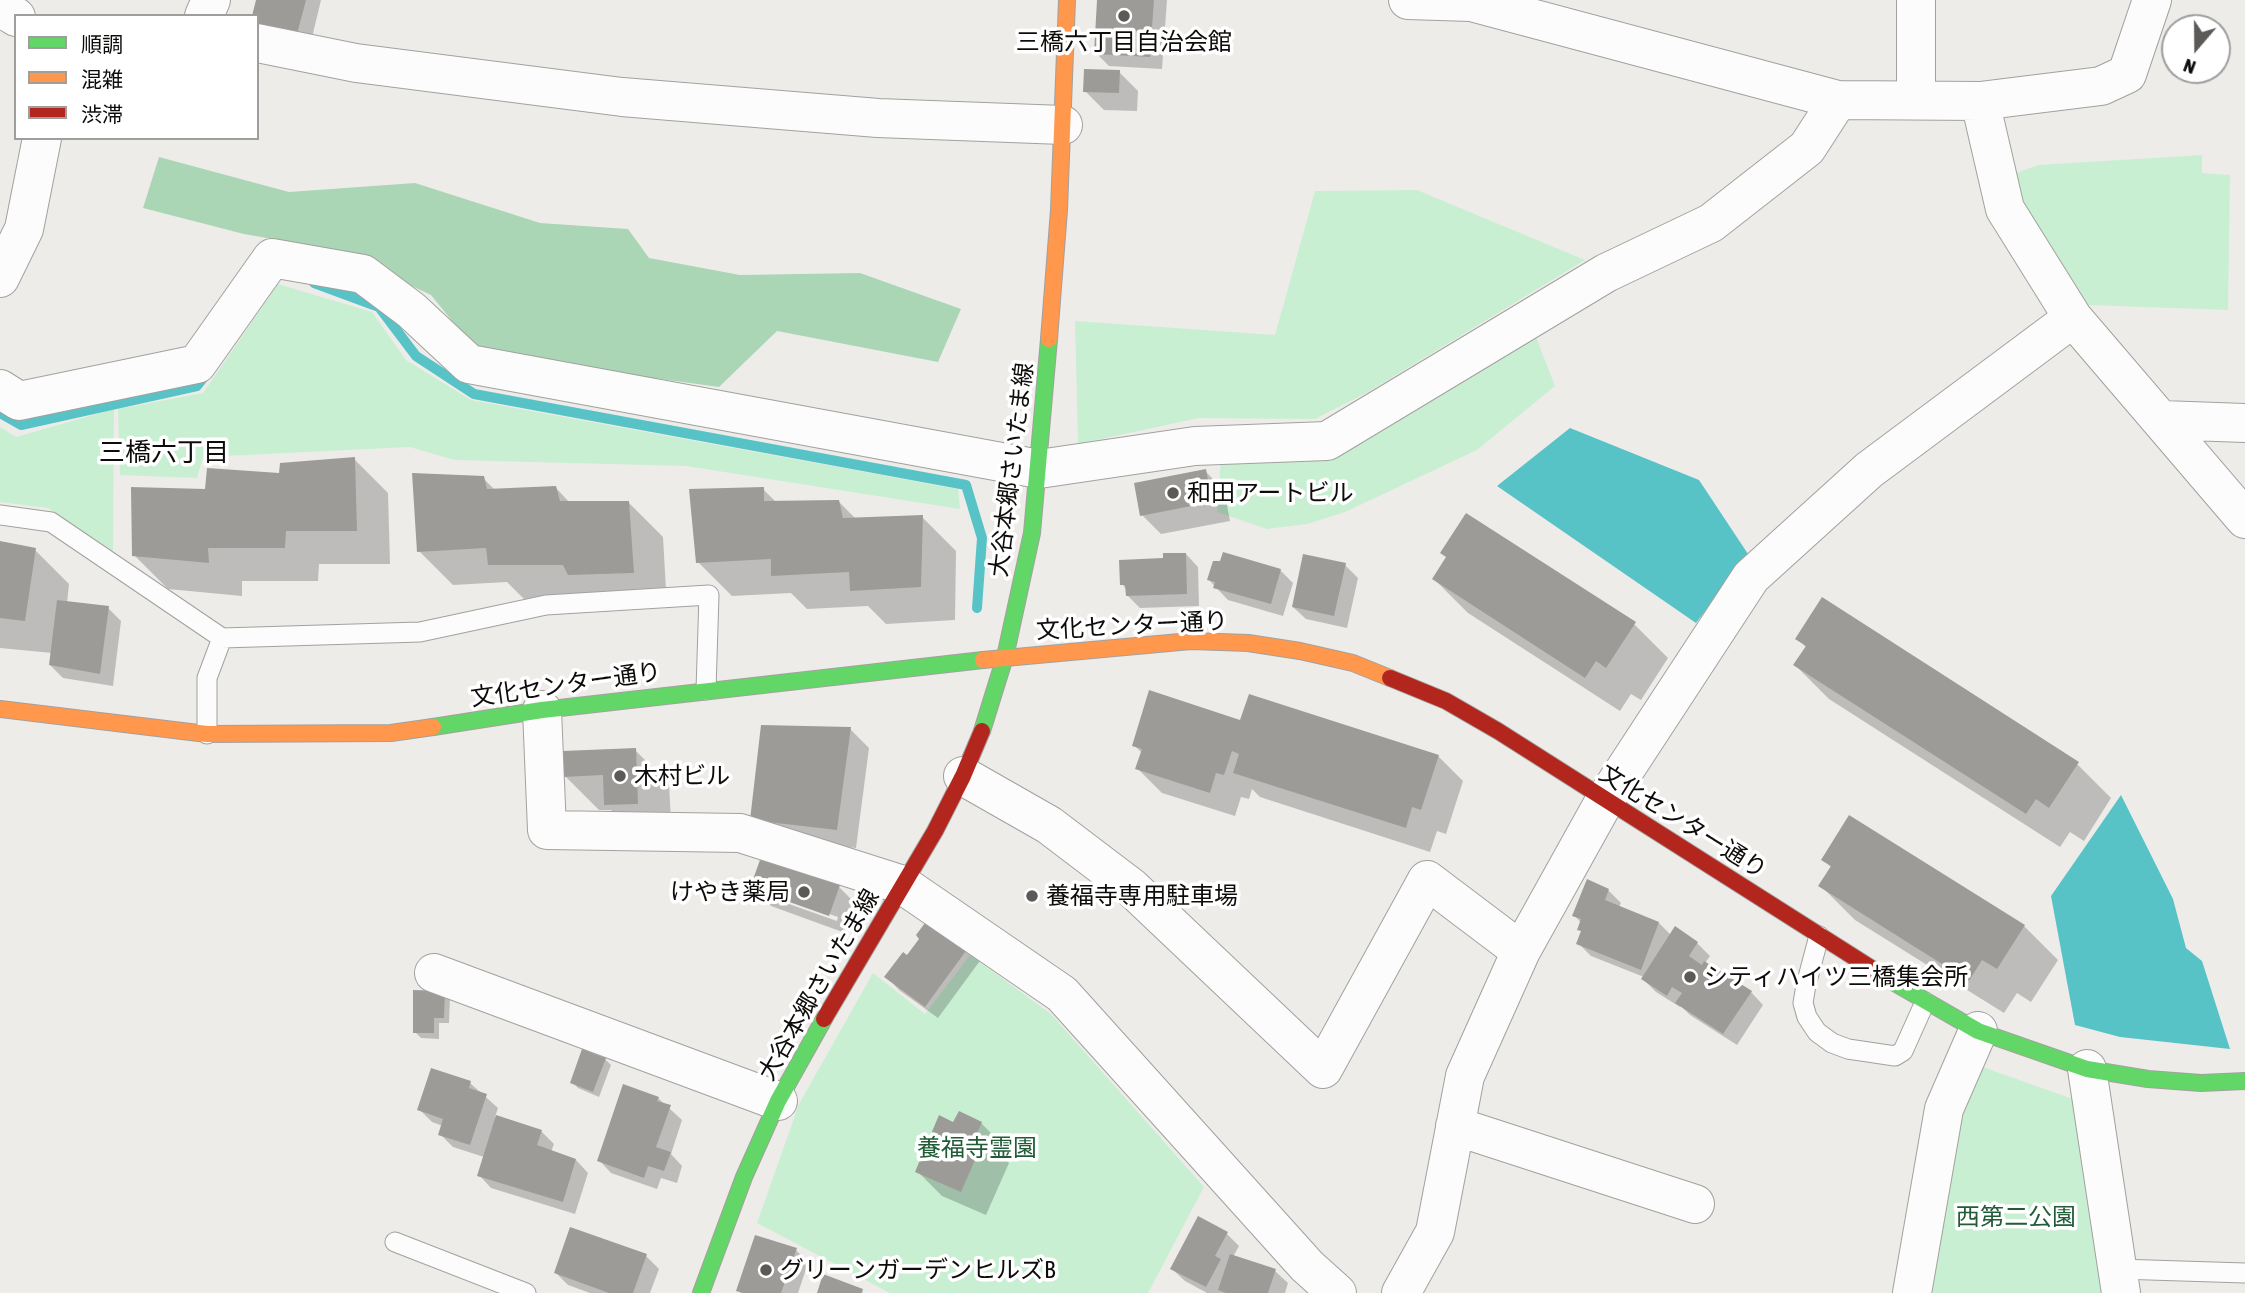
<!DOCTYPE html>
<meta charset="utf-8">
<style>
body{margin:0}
#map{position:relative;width:2245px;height:1293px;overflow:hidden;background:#eeece9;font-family:"Asap Condensed","Noto Sans JP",sans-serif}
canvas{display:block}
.legend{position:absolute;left:14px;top:14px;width:245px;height:126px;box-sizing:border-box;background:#fff;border:2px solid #9e9e9d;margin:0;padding:9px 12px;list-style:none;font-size:21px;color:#0d0c0a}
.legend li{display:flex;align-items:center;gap:14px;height:35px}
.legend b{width:35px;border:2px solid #9e9e9d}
.north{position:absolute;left:2161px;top:14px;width:70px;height:70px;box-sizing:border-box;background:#fff;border:2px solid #9e9e9d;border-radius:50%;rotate:200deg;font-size:19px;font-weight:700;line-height:28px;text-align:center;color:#0d0c0a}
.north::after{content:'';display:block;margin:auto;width:24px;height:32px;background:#5c5a58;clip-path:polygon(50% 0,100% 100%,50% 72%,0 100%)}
</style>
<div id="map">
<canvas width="2245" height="1293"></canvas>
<ul class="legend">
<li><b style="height:9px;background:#63d668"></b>順調</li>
<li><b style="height:9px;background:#ff974d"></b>混雑</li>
<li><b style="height:9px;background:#b3261e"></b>渋滞</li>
</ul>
<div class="north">N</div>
</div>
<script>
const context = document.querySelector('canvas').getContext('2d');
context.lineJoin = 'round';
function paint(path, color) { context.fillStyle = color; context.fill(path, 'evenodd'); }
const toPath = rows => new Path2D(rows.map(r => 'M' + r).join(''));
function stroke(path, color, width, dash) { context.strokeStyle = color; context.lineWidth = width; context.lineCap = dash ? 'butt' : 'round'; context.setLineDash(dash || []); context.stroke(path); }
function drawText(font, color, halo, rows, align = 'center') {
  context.font = font + ' "Asap Condensed","Noto Sans JP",sans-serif'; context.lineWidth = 7; context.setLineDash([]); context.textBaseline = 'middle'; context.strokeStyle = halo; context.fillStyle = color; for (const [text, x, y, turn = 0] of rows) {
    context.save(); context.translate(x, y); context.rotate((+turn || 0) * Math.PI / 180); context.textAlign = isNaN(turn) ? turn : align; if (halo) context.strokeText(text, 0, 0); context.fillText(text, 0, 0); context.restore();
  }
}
paint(toPath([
 [2202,155,2202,173,2230,175,2228,310,2088,305,2028,219,2016,173,2038,165],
 [1417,190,1585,260,1368,392,1315,419,1199,418,1078,444,1075,321,1275,335,1315,191],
 [278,284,372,312,406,360,471,400,958,489,960,509,686,466,454,460,410,447,203,457,197,478,120,475,118,409,203,393],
 [1536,337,1555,386,1477,450,1345,512,1307,524,1267,529,1217,512,1221,459,1323,451],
 [114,409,113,551,48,508,0,502,0,427,16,437],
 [970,955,1051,1014,1204,1187,1148,1293,890,1293,757,1223,799,1104,873,973,925,1014],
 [1977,1065,2073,1099,2105,1293,1928,1293,1956,1109]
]), '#c9efd2');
paint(toPath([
 [159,157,289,192,415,183,540,223,628,229,649,258,740,275,860,273,961,309,938,362,777,331,719,387,479,354,431,295,335,250,244,234,143,208]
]), '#aad6b6');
paint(toPath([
 [1570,428,1699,480,1748,554,1696,623,1497,486],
 [2121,795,2173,899,2186,948,2202,961,2230,1049,2120,1037,2075,1025,2051,896]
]), '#58c3c7');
paint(toPath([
 [257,0,321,0,310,46,257,27],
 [1099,0,1167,0,1162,69,1109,66,1096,53],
 [1119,72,1138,91,1137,111,1104,110,1085,91],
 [354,459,388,493,390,564,319,564,318,581,242,581,242,596,168,589,134,555,206,491],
 [1205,471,1224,490,1230,521,1161,534,1142,515],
 [483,478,495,490,556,488,570,503,629,503,663,537,667,607,594,598,524,599,507,582,453,585,419,551],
 [763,489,777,503,839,502,857,520,922,517,956,551,955,620,886,624,868,606,807,609,791,593,732,596,698,562],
 [0,543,35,550,69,584,67,603,108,608,121,621,113,686,63,678,50,665,52,653,0,648],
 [1186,554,1198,567,1199,606,1140,608,1127,595,1127,590,1122,584,1165,560],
 [1345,565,1358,578,1347,628,1306,619,1293,607],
 [1280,570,1293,583,1283,616,1228,600,1209,580],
 [1434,579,1634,624,1668,658,1641,700,1631,694,1620,711,1468,613],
 [1797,638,2077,764,2111,798,2084,841,2070,832,2060,847,1829,699,1795,665,1806,647],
 [1241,722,1438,756,1463,781,1446,834,1437,831,1430,852,1260,797,1252,789,1249,799,1241,797,1235,816,1162,793,1137,768,1142,753,1134,745],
 [850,729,869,748,856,848,771,839,752,820],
 [635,750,669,784,672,838,639,838,611,810,599,810,565,776],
 [1823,860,2024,926,2058,960,2031,1002,2017,993,2004,1013,1855,920,1821,886,1832,868],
 [752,887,839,887,858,906,848,934,771,906],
 [772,894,838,917,837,921,772,898],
 [1608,890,1621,903,1619,907,1659,923,1671,935,1697,943,1710,956,1705,963,1751,992,1763,1005,1737,1045,1690,1015,1681,1006,1680,1007,1656,992,1643,979,1644,977,1591,956,1578,943,1583,933,1579,929,1581,923,1575,916],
 [931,918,982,958,938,1018,899,990,887,977,908,958,921,939],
 [444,992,450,998,449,1023,439,1023,439,1039,421,1038,415,1032],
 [605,1059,611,1065,599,1097,578,1088,572,1082],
 [470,1083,498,1108,495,1117,541,1131,554,1144,551,1152,576,1160,588,1173,575,1214,491,1188,479,1175,484,1157,453,1147,440,1134,443,1126,432,1122,419,1109],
 [658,1098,682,1120,671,1154,682,1166,677,1183,661,1178,657,1189,611,1173,599,1160],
 [981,1123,1006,1148,1002,1156,1009,1163,986,1215,942,1196,917,1171,954,1124],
 [571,1229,646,1256,659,1269,650,1293,590,1293,568,1285,556,1273],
 [1226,1233,1239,1246,1233,1257,1275,1271,1288,1283,1285,1293,1207,1293,1185,1281,1172,1269],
 [796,1250,808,1263,798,1293,741,1293,738,1290]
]), '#0003');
stroke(toPath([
 [314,283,379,307,416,356,474,394,966,485,982,538,977,608],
 [0,413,21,425,197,386,207,373]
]), '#58c3c7', 10);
paint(toPath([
 [256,0,306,0,297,34,257,24,257,16,252,16],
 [1097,0,1154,0,1150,57,1094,54],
 [1084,69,1120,70,1119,93,1083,92],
 [355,457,357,531,286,531,285,548,208,548,209,563,132,556,131,487,205,489,207,468,279,473,280,463],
 [1206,469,1212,502,1140,516,1134,483],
 [412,473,484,476,487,489,556,486,560,501,629,501,634,573,568,575,563,565,488,565,486,548,417,552],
 [764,487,764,501,839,500,843,518,923,515,921,587,850,591,849,572,771,576,771,559,696,563,689,489],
 [1466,513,1636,622,1606,668,1596,661,1585,678,1432,579,1446,557,1440,553],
 [0,541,36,548,25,621,0,618],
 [1223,552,1281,569,1271,604,1213,588,1215,582,1207,580,1213,561,1220,561],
 [1163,553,1186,553,1187,594,1126,596,1125,585,1120,585,1119,560,1163,558],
 [1303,554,1346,563,1334,616,1292,607],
 [1822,597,2079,762,2049,808,2036,799,2026,814,1793,665,1806,646,1795,639],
 [57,600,109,606,100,674,49,665],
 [1149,690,1240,720,1249,694,1439,755,1421,810,1412,807,1406,828,1233,773,1239,754,1232,751,1224,775,1216,773,1210,793,1135,769,1142,749,1132,746],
 [761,725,851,727,837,830,750,820],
 [636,748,638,804,604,805,603,775,564,777,563,751],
 [1849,815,2025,925,1997,969,1982,960,1969,981,1818,886,1831,866,1821,860],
 [761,857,840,885,829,916,750,888],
 [1587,879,1609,889,1605,900,1659,922,1641,970,1576,944,1581,931,1577,930,1581,919,1572,916],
 [931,915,971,944,925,1007,884,977,903,952,907,955,919,939,916,935],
 [1675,926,1698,942,1689,956,1702,965,1704,961,1752,991,1723,1034,1675,1003,1682,993,1672,987,1667,996,1641,979],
 [413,990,445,991,444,1018,434,1018,434,1033,413,1033],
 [582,1049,606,1058,593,1092,570,1083],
 [431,1068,471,1081,469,1088,487,1094,470,1145,438,1135,443,1119,417,1110],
 [623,1084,659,1097,657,1101,671,1105,656,1147,671,1152,664,1171,648,1166,644,1178,597,1161],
 [959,1111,982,1122,977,1133,985,1137,961,1192,915,1172,939,1115,953,1122],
 [496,1115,542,1130,537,1145,576,1159,563,1202,477,1176],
 [1198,1216,1228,1232,1215,1256,1221,1259,1206,1287,1170,1269],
 [570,1227,647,1254,633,1293,609,1293,554,1273],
 [755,1235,797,1248,781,1293,743,1293,736,1291],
 [1230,1254,1276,1269,1268,1293,1226,1293,1218,1290],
 [823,1274,863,1289,862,1293,817,1293]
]), '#9c9b98');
const lane = toPath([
 [0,515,51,522,222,638,420,632,546,605,709,595,706,690],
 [207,734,207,678,222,638],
 [1819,936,1806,985,1803,1003,1807,1017,1817,1032,1832,1043,1848,1049,1895,1056,1903,1051,1925,1002],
 [395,1242,526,1293],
 [2118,1269,2245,1273]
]);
const street = toPath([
 [1408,0,1471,2,1838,100],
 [1916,0,1916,99],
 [0,7,16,17],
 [204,16,211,0],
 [257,43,356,63,622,97,878,118,1063,125],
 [1980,101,2005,209,2073,318,2245,519],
 [0,278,24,229,42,138],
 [0,389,19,401,197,364,272,258,363,274,411,310,469,364,1039,469,1195,446,1327,441,1606,273,1711,223,1807,148,1838,100,1980,101,2101,86,2127,74,2152,0],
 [2162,420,2245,423],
 [542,710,547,830,740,833,903,885,1062,994,1307,1266,1337,1293],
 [963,776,1049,825,1132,888,1323,1069,1427,880,1521,951],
 [434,973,778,1101],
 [2087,1069,2121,1293],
 [1455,1126,1695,1204],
 [1401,1293,1435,1232,1465,1076,1521,951,1605,800,1751,577,1869,470,2073,318],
 [1912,1293,1944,1109,1978,1031]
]);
const fast = toPath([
 [433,727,542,710,983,660],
 [982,731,1005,657,1032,533,1049,339],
 [1893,982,1978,1031,2087,1069,2148,1079,2201,1083,2245,1081],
 [701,1293,744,1177,778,1101,824,1019]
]);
const slow = toPath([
 [1049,339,1059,210,1067,0],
 [983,660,1191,641,1248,643,1300,651,1353,663,1390,678],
 [0,709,207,734,391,733,433,727]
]);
const jam = toPath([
 [1390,678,1446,701,1498,731,1893,982],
 [824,1019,935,831,963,776,982,731]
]);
stroke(lane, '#a2a19f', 21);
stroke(street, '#a2a19f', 40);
stroke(fast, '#a2a19f', 18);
stroke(slow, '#a2a19f', 18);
stroke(jam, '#a2a19f', 18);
stroke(lane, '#fcfcfc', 19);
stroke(street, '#fcfcfc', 38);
stroke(fast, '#63d668', 16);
stroke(slow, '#ff974d', 16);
stroke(jam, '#b3261e', 16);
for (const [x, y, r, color] of [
 [1124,16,7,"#5c5a58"],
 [1173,493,7,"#5c5a58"],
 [620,776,7,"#5c5a58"],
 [804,892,7,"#5c5a58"],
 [1032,896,7,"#5c5a58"],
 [1690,977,7,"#5c5a58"],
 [766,1270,7,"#5c5a58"]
]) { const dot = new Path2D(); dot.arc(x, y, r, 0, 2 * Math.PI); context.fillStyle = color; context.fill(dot); stroke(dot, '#fff', 2.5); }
drawText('24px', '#0d0c0a', '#fff', [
 ["三橋六丁目自治会館",1124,42,"center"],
 ["和田アートビル",1187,493],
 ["木村ビル",634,776],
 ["けやき薬局",790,892,"right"],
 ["養福寺専用駐車場",1046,896],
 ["シティハイツ三橋集会所",1704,977],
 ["グリーンガーデンヒルズB",780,1270]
], 'left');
drawText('24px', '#0d0c0a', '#fff', [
 ["大谷本郷さいたま線",1012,470,-83],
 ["文化センター通り",1132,626,-3],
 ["文化センター通り",566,685,-8],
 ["文化センター通り",1683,822,32],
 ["大谷本郷さいたま線",819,985,-60]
]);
drawText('24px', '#215c37', '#fff', [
 ["養福寺霊園",977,1148],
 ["西第二公園",2016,1217]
]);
drawText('26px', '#0d0c0a', '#fff', [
 ["三橋六丁目",164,453]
]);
</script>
